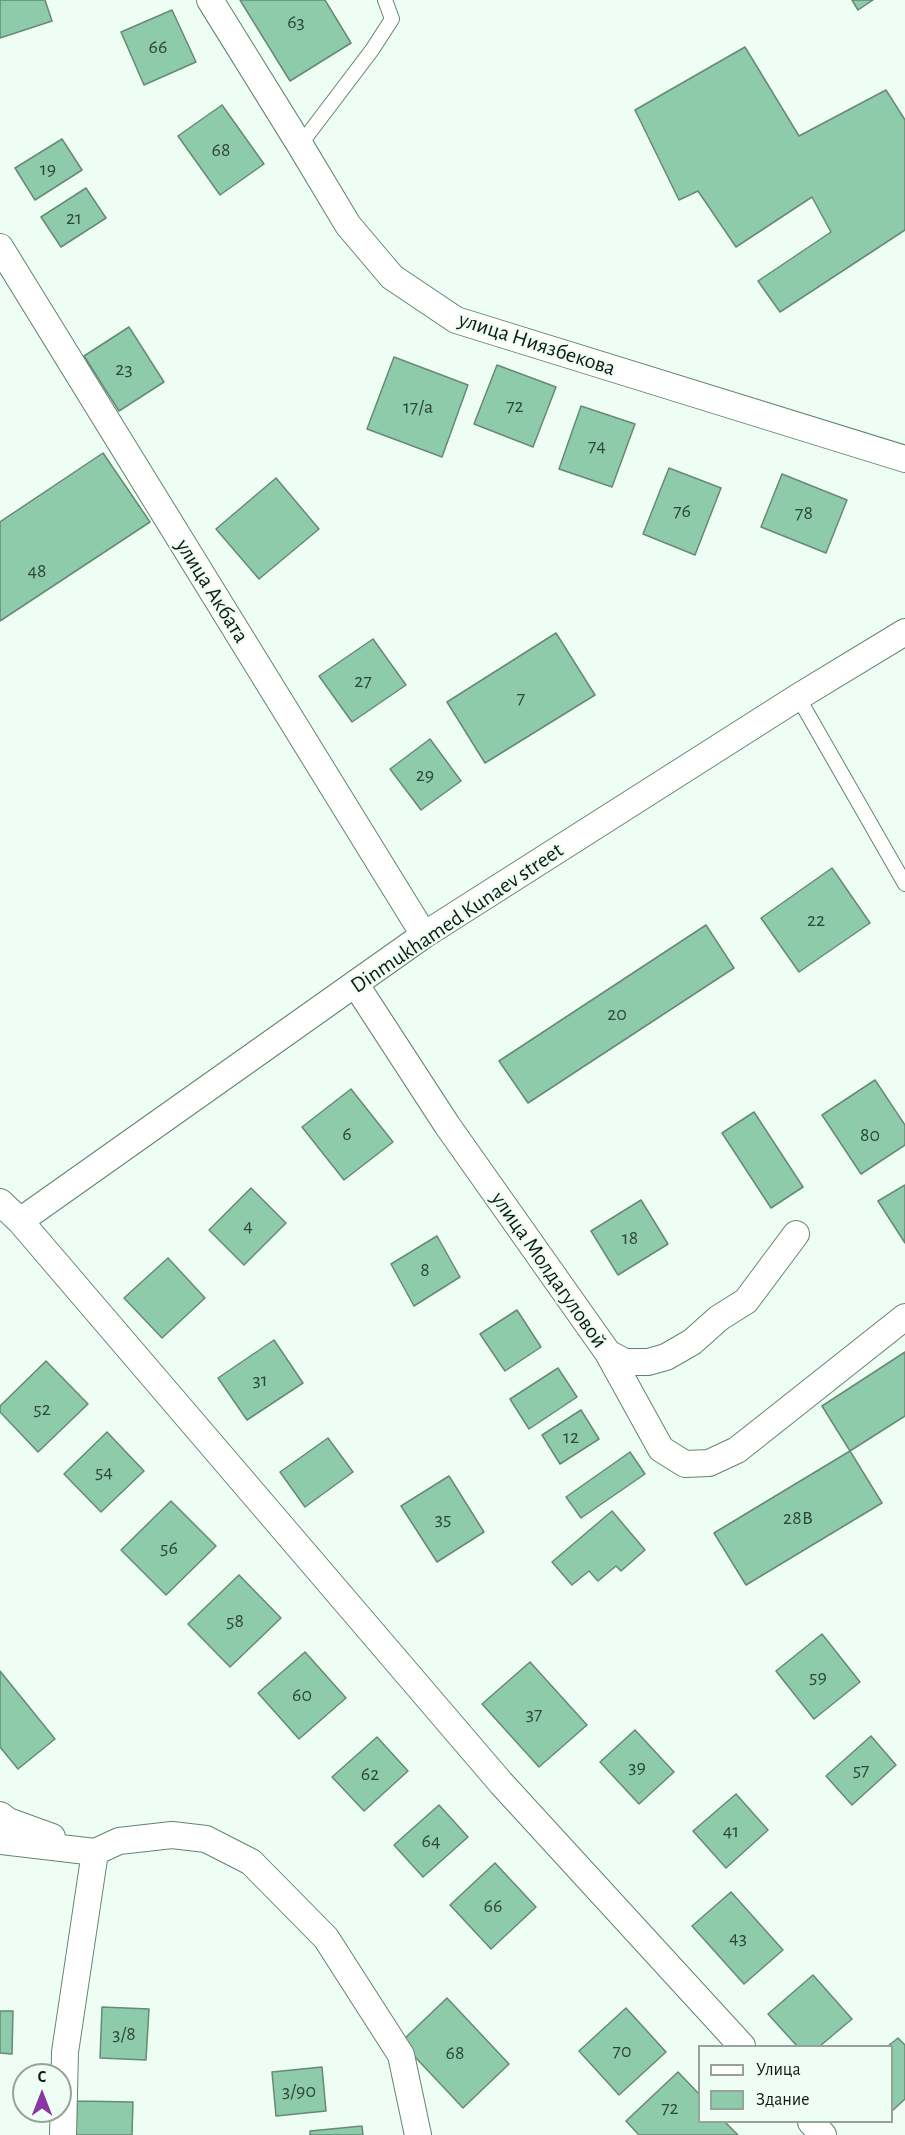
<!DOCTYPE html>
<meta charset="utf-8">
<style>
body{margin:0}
#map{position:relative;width:905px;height:2135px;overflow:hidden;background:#effef5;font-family:"Alegreya Sans",sans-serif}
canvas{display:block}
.legend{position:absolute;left:698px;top:2045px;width:195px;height:78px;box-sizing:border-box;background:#effef5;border:2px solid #95a39b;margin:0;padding:8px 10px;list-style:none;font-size:18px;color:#0e1b14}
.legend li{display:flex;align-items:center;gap:12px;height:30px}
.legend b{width:30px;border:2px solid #95a39b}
.north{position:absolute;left:12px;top:2063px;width:60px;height:60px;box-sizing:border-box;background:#effef5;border:2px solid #95a39b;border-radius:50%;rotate:0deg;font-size:16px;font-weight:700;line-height:24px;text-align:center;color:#0e1b14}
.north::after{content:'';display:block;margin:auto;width:21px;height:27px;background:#8937a5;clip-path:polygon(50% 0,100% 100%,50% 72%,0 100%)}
</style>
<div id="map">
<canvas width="905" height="2135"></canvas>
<ul class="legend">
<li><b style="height:8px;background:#fff"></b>Улица</li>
<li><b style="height:16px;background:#8ecbaa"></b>Здание</li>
</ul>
<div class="north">С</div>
</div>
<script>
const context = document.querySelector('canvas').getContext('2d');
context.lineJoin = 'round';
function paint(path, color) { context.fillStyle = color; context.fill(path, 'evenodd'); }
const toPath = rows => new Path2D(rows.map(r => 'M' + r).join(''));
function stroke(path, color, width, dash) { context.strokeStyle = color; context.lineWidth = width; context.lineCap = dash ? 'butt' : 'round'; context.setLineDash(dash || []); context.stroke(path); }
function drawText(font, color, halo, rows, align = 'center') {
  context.font = font + ' "Alegreya Sans",sans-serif'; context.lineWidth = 4.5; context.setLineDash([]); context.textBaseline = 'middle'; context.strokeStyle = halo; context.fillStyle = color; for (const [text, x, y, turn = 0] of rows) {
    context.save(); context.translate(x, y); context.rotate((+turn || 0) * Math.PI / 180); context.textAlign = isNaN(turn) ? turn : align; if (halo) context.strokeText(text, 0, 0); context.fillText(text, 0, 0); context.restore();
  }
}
const building = toPath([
 [0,0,45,0,52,21,0,38,0,0],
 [240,0,325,0,351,43,290,81,240,0],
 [852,0,873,0,858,10,852,0],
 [172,10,196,62,144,85,121,32,172,10],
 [745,47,799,136,886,90,905,120,905,230,780,312,758,281,831,232,812,197,736,247,698,191,679,200,635,110,745,47],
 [222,105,264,164,220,195,178,136,222,105],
 [62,139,82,170,35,200,15,168,62,139],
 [86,188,106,218,61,247,41,217,86,188],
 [129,327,164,382,119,411,84,356,129,327],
 [394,357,468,385,442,457,367,429,394,357],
 [497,365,556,387,533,447,474,424,497,365],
 [581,406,635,424,612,487,559,469,581,406],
 [103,453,150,522,0,621,0,522,103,453],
 [669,468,721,488,695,555,643,534,669,468],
 [782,474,847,500,826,553,761,527,782,474],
 [276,478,319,529,259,579,216,529,276,478],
 [556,633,595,695,485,763,447,702,556,633],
 [373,639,406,685,352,722,319,676,373,639],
 [430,739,461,781,421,810,390,769,430,739],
 [832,868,870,923,799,972,761,918,832,868],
 [706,925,734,968,528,1103,499,1061,706,925],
 [875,1080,905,1125,905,1145,861,1174,822,1115,875,1080],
 [351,1089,393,1142,344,1180,302,1127,351,1089],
 [754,1112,803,1187,771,1208,722,1133,754,1112],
 [905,1185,905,1243,878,1201,905,1185],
 [251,1188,286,1223,244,1265,209,1230,251,1188],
 [641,1200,668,1244,618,1275,591,1231,641,1200],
 [437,1236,460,1277,414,1306,391,1264,437,1236],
 [168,1258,205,1298,162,1338,124,1298,168,1258],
 [517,1310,541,1347,505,1371,480,1334,517,1310],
 [274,1340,303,1383,247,1420,218,1378,274,1340],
 [905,1352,905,1416,850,1451,822,1406,905,1352],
 [46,1361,88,1404,38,1452,0,1412,0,1406,46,1361],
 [558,1368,577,1397,529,1429,510,1399,558,1368],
 [581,1410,599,1439,560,1464,542,1435,581,1410],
 [107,1432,144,1471,101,1512,64,1474,107,1432],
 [328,1438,353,1472,305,1507,280,1472,328,1438],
 [850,1451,882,1503,746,1585,714,1533,850,1451],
 [630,1452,645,1474,581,1518,566,1497,630,1452],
 [449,1476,484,1532,437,1562,401,1506,449,1476],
 [171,1501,216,1546,166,1595,121,1550,171,1501],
 [612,1511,645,1550,621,1571,616,1566,598,1581,589,1571,572,1585,552,1562,612,1511],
 [239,1575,281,1618,230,1667,188,1624,239,1575],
 [822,1634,860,1682,814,1719,776,1671,822,1634],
 [305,1652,346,1698,299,1739,258,1693,305,1652],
 [530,1662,587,1725,539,1767,482,1704,530,1662],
 [0,1671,55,1739,18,1769,0,1747,0,1671],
 [635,1730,674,1772,639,1804,600,1762,635,1730],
 [871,1736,896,1765,852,1805,826,1776,871,1736],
 [377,1737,408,1771,364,1811,332,1777,377,1737],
 [736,1794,768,1830,726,1868,693,1831,736,1794],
 [439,1805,468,1837,423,1877,394,1845,439,1805],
 [495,1863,536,1907,491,1949,450,1905,495,1863],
 [731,1892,783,1950,744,1984,692,1926,731,1892],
 [813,1975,852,2019,820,2046,797,2046,768,2014,813,1975],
 [447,1998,509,2064,463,2108,401,2042,447,1998],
 [102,2007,149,2009,146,2060,100,2058,102,2007],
 [626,2008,666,2052,619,2095,579,2051,626,2008],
 [0,2011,13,2011,12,2054,0,2053,0,2011],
 [898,2038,905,2045,905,2099,892,2111,892,2046,888,2046,898,2038],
 [322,2067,326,2111,276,2116,272,2072,322,2067],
 [678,2072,700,2095,700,2122,725,2122,738,2135,639,2135,626,2121,678,2072],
 [77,2101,133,2102,132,2135,76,2135,77,2101],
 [362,2126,363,2135,310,2135,310,2131,362,2126]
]);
paint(building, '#8ecbaa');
stroke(building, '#678976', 1.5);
const lane = toPath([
 [300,145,372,50,392,19,385,0],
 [798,697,905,884]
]);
const street = toPath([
 [210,0,300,145,348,225,392,277,456,320,905,459],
 [0,247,424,935],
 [356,985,447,1125,608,1353,625,1362,648,1362,666,1357,692,1342,719,1318,746,1301,796,1234],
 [0,1202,20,1221,501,1783,742,2046],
 [20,1221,424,935,798,697,905,632],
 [608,1353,661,1449,685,1464,709,1463,737,1450,905,1317],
 [0,1815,8,1821,52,1837],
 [0,1841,95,1852,119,1841,172,1835,206,1839,251,1862,326,1938,401,2055,418,2135],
 [811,2122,823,2135],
 [63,2135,65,2052,95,1852]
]);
stroke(lane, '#628471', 16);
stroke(street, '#628471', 28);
stroke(lane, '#fff', 14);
stroke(street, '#fff', 26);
drawText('20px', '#2e473a', null, [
 ["63",296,22],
 ["66",158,47],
 ["68",221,150],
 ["19",48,169],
 ["21",74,218],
 ["23",124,369],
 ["72",515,406],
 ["17/а",418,407],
 ["74",597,446],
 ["76",682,511],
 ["78",804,513],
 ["48",37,571],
 ["27",363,681],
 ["7",521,698],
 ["29",425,775],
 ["22",816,920],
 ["20",617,1014],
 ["6",347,1134],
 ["80",870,1135],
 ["4",248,1226],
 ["18",630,1238],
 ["8",425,1270],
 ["31",260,1380],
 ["52",42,1409],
 ["12",571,1437],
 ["54",104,1472],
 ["28В",798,1518],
 ["35",443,1519],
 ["56",169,1548],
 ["58",235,1621],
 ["59",818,1677],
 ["60",302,1695],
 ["37",534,1714],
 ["39",637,1767],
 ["57",861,1770],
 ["62",370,1774],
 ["41",731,1831],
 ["64",431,1841],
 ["66",493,1906],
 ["43",738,1938],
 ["3/8",124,2034],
 ["70",622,2051],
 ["68",455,2053],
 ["3/90",299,2091],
 ["72",670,2108]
]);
drawText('22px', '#0e1b14', '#effef5', [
 ["улица Ниязбекова",537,344,18],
 ["улица Акбата",212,591,58],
 ["Dinmukhamed Kunaev street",457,918,-34],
 ["улица Молдагуловой",549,1270,55]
]);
</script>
